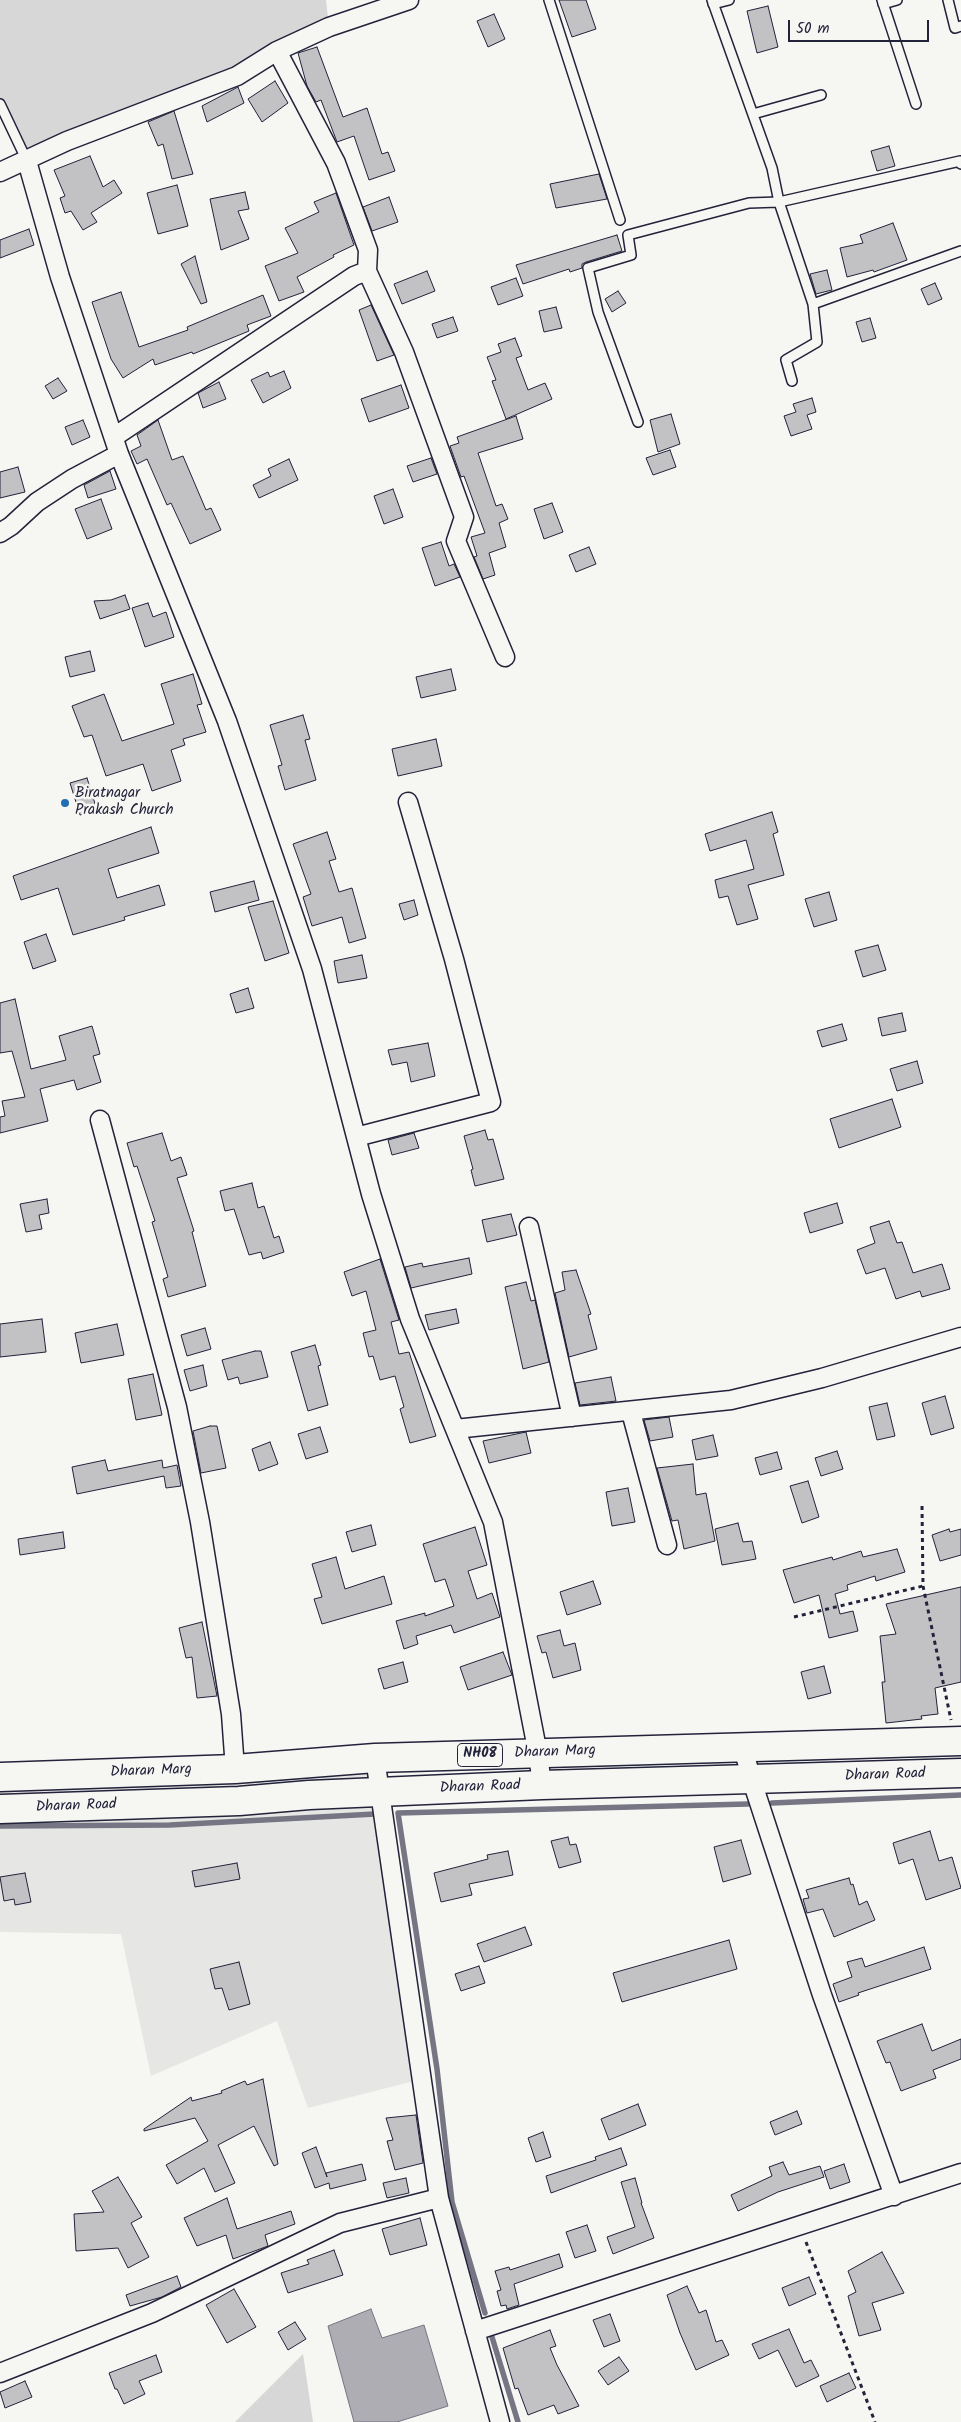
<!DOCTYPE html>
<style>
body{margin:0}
#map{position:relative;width:961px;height:2422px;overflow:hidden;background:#f6f6f2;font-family:Kalam,sans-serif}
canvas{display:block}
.scale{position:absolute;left:788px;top:20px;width:141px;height:22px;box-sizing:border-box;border:2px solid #22223b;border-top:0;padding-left:6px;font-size:15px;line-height:18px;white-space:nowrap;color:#22223b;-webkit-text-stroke:4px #f6f6f2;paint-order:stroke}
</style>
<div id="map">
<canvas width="961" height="2422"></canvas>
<div class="scale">50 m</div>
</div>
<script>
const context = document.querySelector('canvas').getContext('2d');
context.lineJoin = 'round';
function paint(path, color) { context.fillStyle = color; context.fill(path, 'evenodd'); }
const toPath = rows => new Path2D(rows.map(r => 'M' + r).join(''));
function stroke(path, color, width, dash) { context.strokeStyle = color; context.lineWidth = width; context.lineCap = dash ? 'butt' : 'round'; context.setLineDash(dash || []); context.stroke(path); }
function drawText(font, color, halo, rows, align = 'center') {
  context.font = font + ' Kalam,sans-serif'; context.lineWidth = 5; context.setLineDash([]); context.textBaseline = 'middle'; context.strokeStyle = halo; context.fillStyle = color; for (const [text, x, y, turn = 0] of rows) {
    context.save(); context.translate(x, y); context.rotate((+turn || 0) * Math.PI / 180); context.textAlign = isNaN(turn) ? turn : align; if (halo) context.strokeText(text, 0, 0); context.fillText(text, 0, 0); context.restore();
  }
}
paint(toPath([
 [375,1758,422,2079,308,2108,277,2021,151,2076,121,1934,0,1932,0,1777]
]), '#e6e6e4');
paint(toPath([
 [0,0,326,0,329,27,27,161,0,105],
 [303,2354,313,2422,235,2422]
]), '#d7d7d7');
const water = toPath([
 [371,2309,382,2338,424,2325,448,2406,397,2422,354,2422,328,2326,371,2309]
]);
paint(water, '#adadb3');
stroke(water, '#757583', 1);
stroke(toPath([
 [772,1803,961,1795],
 [0,1826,170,1825,375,1814],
 [485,2313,452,2202,437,2069,398,1813,748,1804],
 [492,2337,518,2422]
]), '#757583', 5.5);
const building = toPath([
 [559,0,586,0,596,29,572,37,559,0],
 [768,6,778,47,757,53,747,11,768,6],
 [494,14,505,39,488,47,477,21,494,14],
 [317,47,343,117,367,108,382,154,388,152,395,171,369,180,354,136,337,142,321,100,316,102,307,86,298,53,317,47],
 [275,81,288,103,262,122,248,99,275,81],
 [238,87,244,103,207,122,202,106,238,87],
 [174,111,193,174,172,179,163,144,158,146,148,122,174,111],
 [889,146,895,166,877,171,871,151,889,146],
 [90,156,103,187,114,180,122,193,91,213,97,222,83,230,71,211,65,213,60,198,65,196,54,170,90,156],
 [599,174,607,199,556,208,550,184,599,174],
 [177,185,188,226,158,234,147,193,177,185],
 [245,192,249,209,238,211,249,239,221,250,210,199,245,192],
 [336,193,354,245,333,255,334,257,297,277,304,292,279,301,265,266,298,253,285,228,319,212,314,202,336,193],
 [389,197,398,222,372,231,363,207,389,197],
 [893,223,907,260,874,272,873,270,847,277,840,248,863,243,860,235,893,223],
 [29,229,34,245,0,258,0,240,29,229],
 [617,235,622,251,586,262,582,264,582,268,570,272,569,269,523,284,516,265,617,235],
 [195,256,207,302,201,304,181,264,195,256],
 [827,270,832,290,816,294,810,274,827,270],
 [427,271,435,291,402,304,394,284,427,271],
 [516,278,523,296,498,305,491,287,516,278],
 [935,283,942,299,928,305,921,289,935,283],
 [618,291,626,303,612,312,605,299,618,291],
 [121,292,139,347,188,330,187,327,263,295,271,316,247,325,249,331,193,354,192,352,155,365,153,359,123,378,111,359,92,302,121,292],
 [371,305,394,355,377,361,359,310,371,305],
 [556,307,562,328,544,332,539,311,556,307],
 [453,317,458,331,437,338,432,324,453,317],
 [870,318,876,338,862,342,856,322,870,318],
 [515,338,522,356,516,358,528,390,545,383,552,399,506,419,492,381,496,380,487,357,501,352,498,344,515,338],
 [284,371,291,388,263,403,251,380,268,372,270,377,284,371],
 [58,378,67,391,53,399,45,386,58,378],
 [219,382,226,399,203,408,198,393,219,382],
 [401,385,409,408,369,422,361,399,401,385],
 [812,398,816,412,807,415,812,429,791,436,784,416,796,412,793,404,812,398],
 [671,414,680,444,658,452,650,420,671,414],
 [516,416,523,439,478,453,496,506,502,504,508,519,499,523,506,547,489,553,495,575,483,579,474,557,477,556,471,537,485,533,464,476,461,477,450,446,459,443,457,437,516,416],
 [83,420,90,437,72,445,65,427,83,420],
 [158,420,172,460,183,456,206,510,211,508,221,530,190,544,171,503,167,505,147,459,137,464,131,451,141,446,137,435,158,420],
 [670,450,676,467,653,475,646,458,670,450],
 [431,458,437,474,413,482,407,466,431,458],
 [289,459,298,480,259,498,253,485,271,476,268,469,289,459],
 [18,467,25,492,0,498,0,472,18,467],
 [110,471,116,489,88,498,84,485,110,471],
 [393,489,403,517,384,524,374,496,393,489],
 [101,499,112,529,87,539,75,509,101,499],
 [552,503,563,532,544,539,534,509,552,503],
 [441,542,449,566,454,564,460,577,435,586,422,548,441,542],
 [589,547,596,564,576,572,569,555,589,547],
 [125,595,130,609,100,619,94,601,111,600,125,595],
 [148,603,153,617,166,612,174,637,145,647,132,608,148,603],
 [90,651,95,671,70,677,65,657,90,651],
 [451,669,456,690,421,698,416,677,451,669],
 [193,674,202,704,197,705,206,732,183,739,185,745,171,750,181,781,152,791,143,764,106,776,92,735,84,737,72,706,104,694,122,741,174,724,161,684,193,674],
 [303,715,310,739,305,740,316,780,285,790,278,766,282,765,270,725,303,715],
 [436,739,442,766,398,776,392,749,436,739],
 [87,778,97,810,80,815,70,783,87,778],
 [772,812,778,832,773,834,784,875,748,885,758,919,737,925,728,896,719,898,715,880,754,869,746,840,710,851,705,834,772,812],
 [151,827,159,853,108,869,117,898,159,885,165,905,124,917,125,920,73,935,58,888,21,900,13,876,151,827],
 [327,832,336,859,329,861,339,892,352,888,366,938,349,943,342,917,312,926,303,897,311,894,293,844,327,832],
 [254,881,259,900,215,912,210,892,254,881],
 [829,892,837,920,814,927,805,899,829,892],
 [414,900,418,915,404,920,399,904,414,900],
 [273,901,289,953,265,961,248,907,273,901],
 [46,934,56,961,33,969,24,942,46,934],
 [878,945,886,970,863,977,855,951,878,945],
 [362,955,367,978,338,983,334,961,362,955],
 [248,988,254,1008,236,1013,230,994,248,988],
 [15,999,31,1069,66,1060,59,1036,92,1026,100,1054,93,1056,101,1082,77,1090,74,1080,40,1089,48,1121,0,1133,0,1117,5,1116,2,1101,25,1097,12,1051,0,1053,0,1003,15,999],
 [902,1013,906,1031,882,1036,878,1018,902,1013],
 [842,1024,847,1040,822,1047,817,1031,842,1024],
 [428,1043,435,1076,411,1082,407,1062,392,1065,388,1050,428,1043],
 [917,1061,923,1083,897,1091,890,1069,917,1061],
 [892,1099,901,1127,839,1148,830,1119,892,1099],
 [485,1130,488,1140,493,1139,504,1179,475,1186,471,1170,473,1169,464,1136,485,1130],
 [162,1133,171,1161,181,1157,187,1175,177,1178,194,1231,192,1232,206,1286,168,1297,163,1279,168,1277,152,1222,155,1221,137,1166,134,1167,127,1143,162,1133],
 [414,1133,419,1148,392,1155,388,1140,414,1133],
 [252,1183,258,1208,264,1206,274,1238,279,1236,284,1252,263,1259,261,1252,249,1255,234,1209,225,1211,220,1191,252,1183],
 [47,1199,49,1213,39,1215,42,1229,26,1232,20,1204,47,1199],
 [837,1203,843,1223,810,1233,804,1213,837,1203],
 [511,1214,517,1235,487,1242,482,1220,511,1214],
 [889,1221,897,1243,902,1242,913,1273,942,1264,950,1289,922,1297,920,1291,896,1299,885,1268,866,1274,857,1250,875,1243,870,1227,889,1221],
 [469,1258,472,1274,411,1288,405,1267,422,1263,423,1267,469,1258],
 [380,1259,399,1320,391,1322,399,1354,409,1352,436,1436,410,1443,400,1409,404,1407,395,1376,380,1380,373,1356,369,1357,363,1333,376,1330,366,1291,352,1296,344,1272,380,1259],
 [576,1270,591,1314,588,1315,597,1349,569,1357,555,1293,565,1290,562,1272,576,1270],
 [526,1282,531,1301,535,1300,549,1362,523,1369,505,1287,526,1282],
 [456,1309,459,1323,429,1330,425,1315,456,1309],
 [42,1319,46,1352,0,1357,0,1324,42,1319],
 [117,1324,124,1355,81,1363,75,1333,117,1324],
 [205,1328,211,1349,187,1356,181,1335,205,1328],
 [315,1345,321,1365,318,1366,328,1405,308,1411,291,1352,315,1345],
 [255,1351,261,1351,268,1377,240,1384,238,1377,228,1380,222,1360,255,1351],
 [203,1365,207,1386,190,1391,184,1370,203,1365],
 [153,1374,162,1415,136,1420,128,1379,153,1374],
 [611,1377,616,1401,580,1405,575,1383,611,1377],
 [945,1396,954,1428,931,1435,922,1403,945,1396],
 [887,1403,895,1436,877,1440,869,1407,887,1403],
 [669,1417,673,1437,650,1441,644,1420,669,1417],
 [210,1426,217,1426,226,1468,201,1473,193,1431,210,1426],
 [320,1427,328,1452,306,1459,298,1434,320,1427],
 [526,1432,531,1453,489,1463,483,1441,526,1432],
 [713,1435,718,1456,696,1460,692,1440,713,1435],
 [270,1442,278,1464,259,1471,252,1449,270,1442],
 [837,1451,843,1469,821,1476,815,1458,837,1451],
 [777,1452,782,1469,760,1475,755,1458,777,1452],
 [105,1460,108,1471,162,1460,163,1468,177,1465,181,1486,166,1488,164,1476,77,1494,72,1467,105,1460],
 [693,1464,696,1495,706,1493,715,1541,684,1549,678,1520,672,1521,657,1468,693,1464],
 [808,1481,819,1517,802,1523,790,1486,808,1481],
 [628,1488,635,1522,612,1526,606,1492,628,1488],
 [738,1523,743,1542,752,1541,756,1559,722,1565,715,1529,738,1523],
 [371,1525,376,1545,352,1552,346,1532,371,1525],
 [475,1527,487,1565,468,1571,477,1599,492,1593,500,1617,454,1633,451,1625,416,1636,418,1644,404,1649,396,1621,425,1613,425,1616,454,1606,445,1579,435,1582,423,1544,475,1527],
 [949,1529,950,1532,961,1529,961,1555,940,1561,932,1535,949,1529],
 [63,1532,65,1548,20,1555,18,1539,63,1532],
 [897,1549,905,1572,876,1581,875,1576,847,1585,848,1590,835,1594,840,1614,853,1611,858,1631,829,1638,819,1595,794,1603,783,1570,832,1557,833,1560,861,1551,863,1557,897,1549],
 [336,1557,345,1589,384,1576,392,1604,322,1624,314,1599,322,1597,312,1564,336,1557],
 [593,1581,601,1604,567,1615,560,1592,593,1581],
 [961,1587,961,1682,935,1688,938,1714,921,1716,922,1719,886,1723,882,1682,885,1682,880,1636,896,1634,886,1604,961,1587],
 [202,1622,217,1696,197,1698,192,1657,186,1658,179,1628,202,1622],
 [560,1630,564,1646,575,1643,581,1670,553,1678,546,1652,542,1653,537,1636,560,1630],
 [503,1652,512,1675,468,1690,460,1667,503,1652],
 [403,1662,408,1682,384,1689,378,1669,403,1662],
 [824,1666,831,1693,808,1699,801,1672,824,1666],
 [930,1831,939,1861,952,1857,961,1888,926,1900,913,1859,899,1864,893,1843,930,1831],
 [568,1837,570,1845,576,1844,581,1862,559,1868,551,1841,568,1837],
 [741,1840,751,1874,723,1882,714,1847,741,1840],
 [508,1851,513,1875,469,1884,472,1895,441,1902,434,1873,488,1859,487,1855,508,1851],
 [237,1863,240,1879,195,1887,192,1871,237,1863],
 [25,1873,31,1902,15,1905,14,1899,4,1901,0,1877,25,1873],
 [849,1878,851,1885,853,1884,859,1905,867,1901,875,1920,834,1937,823,1909,807,1913,803,1899,809,1898,806,1890,849,1878],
 [525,1927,532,1945,484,1962,477,1944,525,1927],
 [729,1940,737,1969,622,2002,613,1973,729,1940],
 [924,1947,931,1969,858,1993,859,1995,839,2002,833,1984,852,1977,847,1962,862,1958,865,1967,924,1947],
 [239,1962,250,2004,229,2010,222,1988,215,1989,210,1969,239,1962],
 [479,1966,485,1983,461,1991,455,1974,479,1966],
 [922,2024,932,2051,961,2039,961,2059,933,2070,936,2078,901,2091,890,2062,886,2063,877,2041,922,2024],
 [263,2079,278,2164,274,2166,254,2126,218,2145,235,2183,215,2192,204,2168,177,2184,166,2165,208,2141,195,2118,144,2131,144,2129,191,2097,192,2101,222,2093,221,2091,245,2081,247,2085,263,2079],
 [638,2104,646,2125,609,2140,601,2119,638,2104],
 [797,2111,802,2124,775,2135,770,2122,797,2111],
 [416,2115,423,2163,395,2170,387,2141,393,2140,386,2118,416,2115],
 [543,2132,551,2157,536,2162,528,2138,543,2132],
 [316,2147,327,2177,326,2173,362,2164,366,2180,330,2189,329,2183,315,2188,302,2153,316,2147],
 [621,2148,627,2165,551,2193,546,2176,596,2160,595,2157,621,2148],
 [783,2162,789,2175,820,2166,824,2177,778,2192,738,2211,731,2195,772,2176,769,2167,783,2162],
 [844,2164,850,2182,830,2189,824,2171,844,2164],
 [118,2177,142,2217,131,2223,149,2257,128,2268,118,2248,76,2251,74,2214,104,2212,92,2191,118,2177],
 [406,2178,409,2193,387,2198,383,2183,406,2178],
 [635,2178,642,2203,641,2203,654,2238,613,2254,607,2237,635,2227,621,2182,635,2178],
 [227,2198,237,2229,291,2211,295,2224,265,2235,268,2246,233,2259,226,2235,197,2246,184,2218,227,2198],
 [420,2218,427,2245,390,2255,382,2229,420,2218],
 [587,2225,596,2251,575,2258,566,2232,587,2225],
 [334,2250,343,2275,288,2293,281,2273,309,2264,307,2260,334,2250],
 [882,2252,904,2293,872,2303,881,2330,859,2336,848,2296,856,2292,848,2271,882,2252],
 [559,2254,563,2267,514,2284,519,2305,507,2309,506,2305,501,2306,497,2291,501,2290,495,2271,509,2267,510,2270,559,2254],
 [177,2276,181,2287,162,2297,130,2306,126,2295,177,2276],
 [809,2277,816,2294,789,2306,782,2288,809,2277],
 [687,2286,699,2313,706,2310,716,2342,722,2340,729,2355,696,2370,680,2333,667,2295,687,2286],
 [234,2289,256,2327,227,2343,206,2305,234,2289],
 [610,2314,620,2341,604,2347,593,2320,610,2314],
 [295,2322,306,2339,288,2350,278,2332,295,2322],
 [789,2329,804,2363,811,2360,819,2376,796,2387,778,2350,759,2359,752,2344,789,2329],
 [550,2330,556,2346,550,2348,557,2365,579,2406,558,2414,554,2405,528,2415,518,2388,515,2389,503,2348,550,2330],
 [156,2355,162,2372,139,2381,145,2394,124,2404,117,2389,115,2389,109,2373,156,2355],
 [619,2357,629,2371,608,2385,598,2371,619,2357],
 [849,2373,856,2388,827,2402,820,2386,849,2373],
 [25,2381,32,2397,5,2408,0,2392,25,2381]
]);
paint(building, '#c2c2c4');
stroke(building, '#22223b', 1);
const lane = toPath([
 [549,0,620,220],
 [712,0,772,168,779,202,813,304,817,342,786,360,792,381],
 [882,0,916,104],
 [948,0,955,28,961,26],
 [713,4,729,0],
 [883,4,897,0],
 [0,104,27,161],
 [753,114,821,95],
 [813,304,961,251],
 [638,422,598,312,588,268,631,255,628,235,749,203,779,202,960,161,961,164]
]);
const street = toPath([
 [277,51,336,163,368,250,367,271,404,352,464,517,456,541,505,657],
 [27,161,60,277,119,454,227,721,312,969,371,1194,410,1319,493,1522,538,1754,542,1785],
 [0,172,67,141,237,76,277,51,329,27,409,0],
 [114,437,354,276,367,271],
 [0,533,11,526,37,502,72,479,119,454],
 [100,1120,177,1407,200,1522,231,1714,235,1769],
 [356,1137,491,1102,454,959,408,802],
 [529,1227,572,1417],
 [631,1412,667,1545],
 [455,1429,731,1400,822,1378,961,1337],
 [743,1748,752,1781,822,1995,894,2196],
 [375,1758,439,2198,500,2422],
 [475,2331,961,2173],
 [0,2373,152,2313,340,2223,439,2198]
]);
const primary = toPath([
 [0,1777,235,1769,375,1758,961,1741],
 [0,1809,239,1801,309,1795,542,1785,961,1773]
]);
stroke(lane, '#22223b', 12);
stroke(street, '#22223b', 21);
stroke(primary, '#22223b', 31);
stroke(toPath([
 [922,1506,923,1586,951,1720],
 [794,1617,923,1586],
 [806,2242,875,2422]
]), '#22223b', 3, [4, 4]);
stroke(lane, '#f6f6f2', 9);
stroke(street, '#f6f6f2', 18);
stroke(primary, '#f6f6f2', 28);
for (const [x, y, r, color] of [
 [65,803,5,"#1f6fb2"]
]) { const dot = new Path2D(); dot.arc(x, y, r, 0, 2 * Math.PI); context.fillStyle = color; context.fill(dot); stroke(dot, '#f6f6f2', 2); }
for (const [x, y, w] of [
 [480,1755,45]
]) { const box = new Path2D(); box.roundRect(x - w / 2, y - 11.5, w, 23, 4); context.fillStyle = '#f6f6f2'; context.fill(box); stroke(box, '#22223b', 1); }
drawText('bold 14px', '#22223b', null, [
 ["NH08",480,1755]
]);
drawText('15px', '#22223b', '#f6f6f2', [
 ["Biratnagar",75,794],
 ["Prakash Church",75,811]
], 'left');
drawText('15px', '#22223b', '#f6f6f2', [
 ["Dharan Marg",555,1753,-2],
 ["Dharan Marg",151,1772,-2],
 ["Dharan Road",885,1776,-2],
 ["Dharan Road",480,1788,-2],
 ["Dharan Road",76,1807,-2]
]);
</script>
